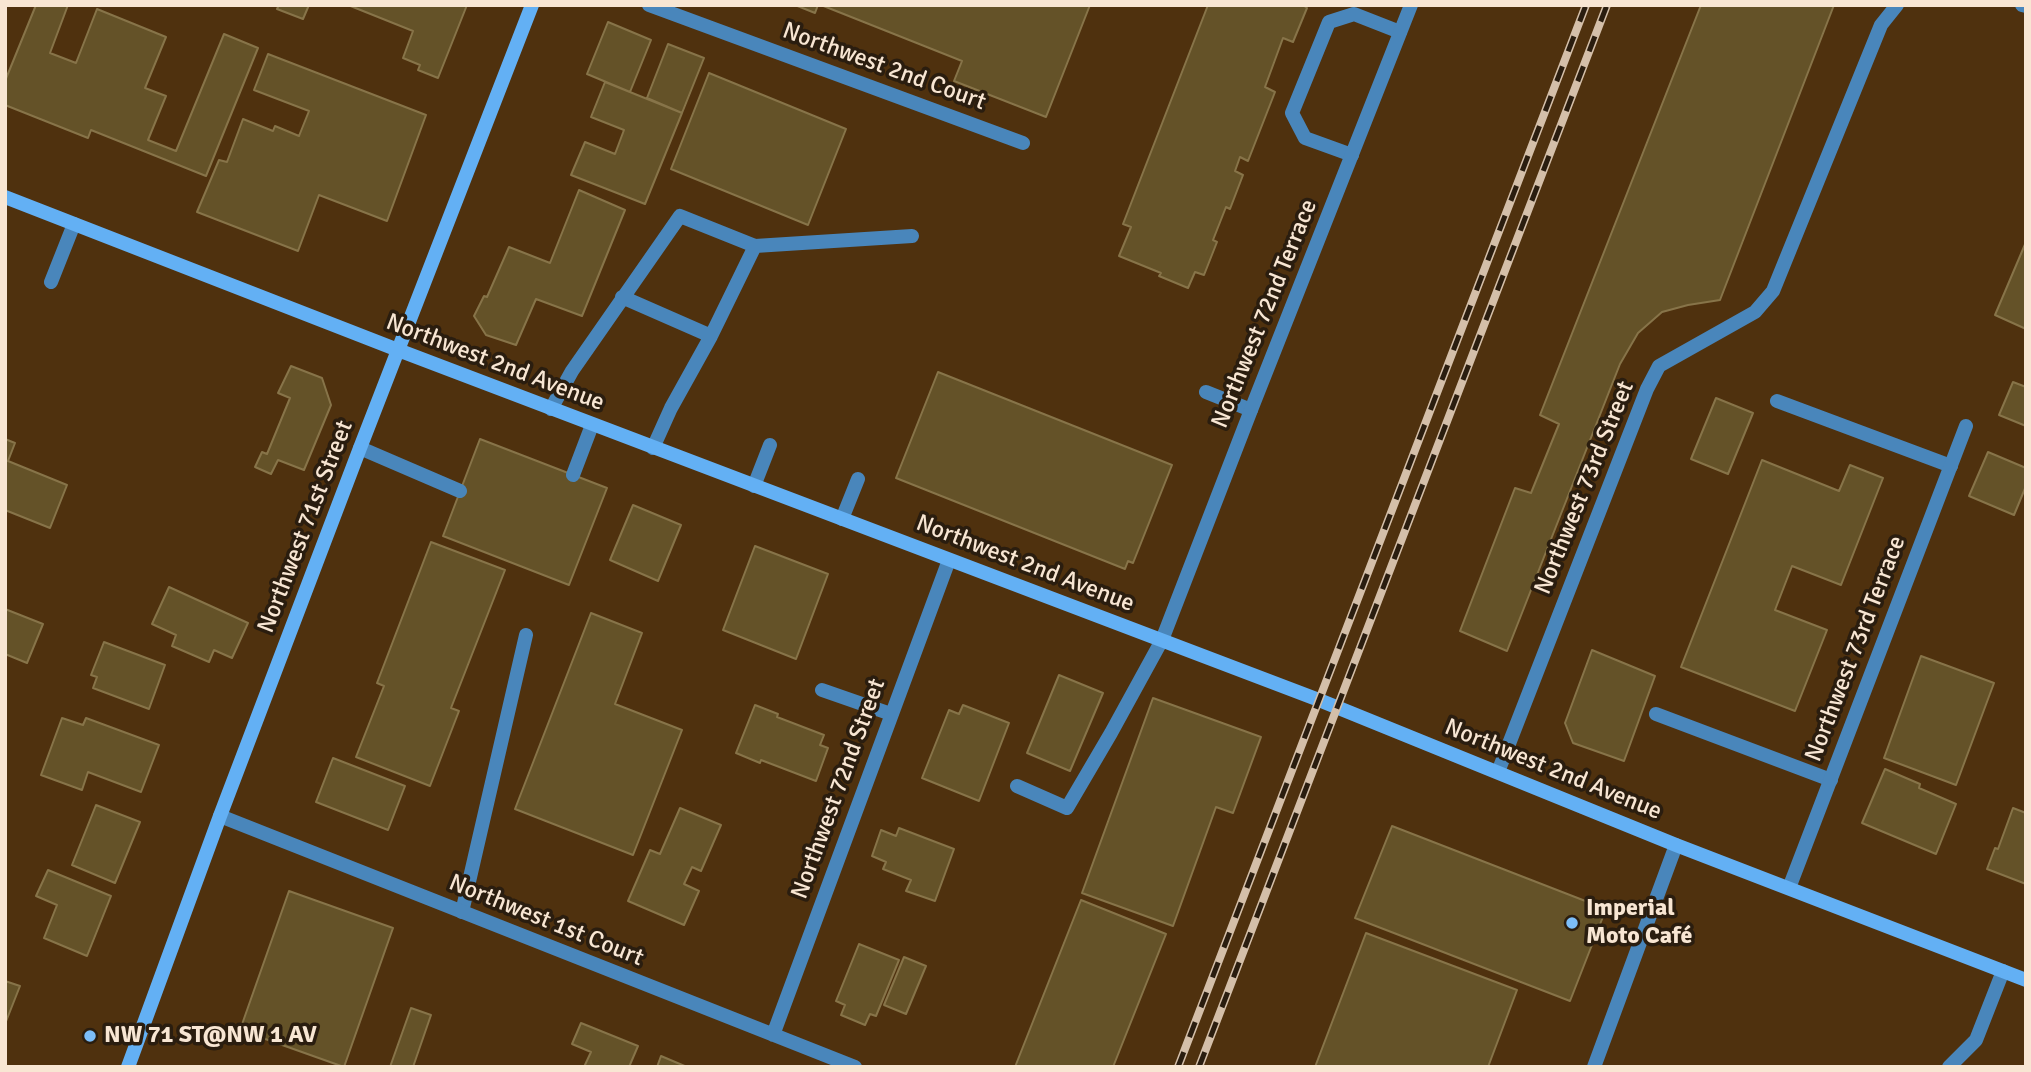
<!DOCTYPE html>
<meta charset="utf-8">
<style>
body{margin:0}
#map{position:relative;width:2031px;height:1072px;overflow:hidden;background:#4f310e;font-family:Signika,sans-serif}
canvas{display:block}
.frame{position:absolute;inset:0;border:7px solid #f8e6d3;pointer-events:none}
</style>
<div id="map">
<canvas width="2031" height="1072"></canvas>
<div class="frame"></div>
</div>
<script>
const context = document.querySelector('canvas').getContext('2d');
context.lineJoin = 'round';
function paint(path, color) { context.fillStyle = color; context.fill(path, 'evenodd'); }
const toPath = rows => new Path2D(rows.map(r => 'M' + r).join(''));
function stroke(path, color, width, dash) { context.strokeStyle = color; context.lineWidth = width; context.lineCap = dash ? 'butt' : 'round'; context.setLineDash(dash || []); context.stroke(path); }
function drawText(font, color, halo, rows, align = 'center') {
  context.font = font + ' Signika,sans-serif'; context.lineWidth = 7; context.setLineDash([]); context.textBaseline = 'middle'; context.strokeStyle = halo; context.fillStyle = color; for (const [text, x, y, turn = 0] of rows) {
    context.save(); context.translate(x, y); context.rotate((+turn || 0) * Math.PI / 180); context.textAlign = isNaN(turn) ? turn : align; if (halo) context.strokeText(text, 0, 0); context.fillText(text, 0, 0); context.restore();
  }
}
const building = toPath([
 [36,5,68,5,50,53,76,63,97,9,166,37,145,88,166,96,148,140,176,151,224,34,258,48,206,176,91,130,88,138,5,105,5,81,36,5],
 [279,5,309,5,303,19,277,9,279,5],
 [348,5,467,5,438,78,418,70,420,65,403,58,413,31,348,5],
 [795,5,818,5,815,13,795,5],
 [821,5,1090,5,1046,117,954,81,962,61,821,5],
 [1208,5,1303,5,1307,8,1293,42,1283,38,1265,87,1275,92,1248,161,1240,157,1235,171,1243,175,1230,209,1226,207,1213,240,1217,242,1204,275,1195,272,1188,288,1159,276,1161,273,1119,256,1131,227,1123,224,1208,5],
 [1701,5,1834,5,1720,300,1688,305,1662,312,1638,333,1620,364,1507,651,1460,631,1515,488,1531,493,1559,424,1540,415,1701,5],
 [608,22,651,40,630,92,587,74,608,22],
 [668,44,704,58,682,113,647,98,668,44],
 [268,54,426,115,387,221,319,195,298,251,197,212,219,160,227,162,243,119,273,131,275,126,299,136,309,111,254,90,268,54],
 [709,73,846,129,808,225,671,169,709,73],
 [605,82,682,113,645,204,571,175,585,142,615,154,624,130,591,117,605,82],
 [579,190,625,210,582,316,536,299,516,345,486,335,474,316,484,296,487,297,509,247,550,263,579,190],
 [2026,242,2026,329,1995,315,2026,242],
 [291,366,322,378,331,405,304,470,278,460,271,474,255,467,262,452,267,454,290,398,278,393,291,366],
 [938,372,1172,465,1133,563,1128,561,1125,569,896,478,938,372],
 [2013,382,2026,387,2026,426,1999,415,2013,382],
 [1716,398,1753,413,1728,474,1691,459,1716,398],
 [5,439,15,443,8,461,67,485,50,528,5,510,5,439],
 [480,439,607,488,569,585,443,536,480,439],
 [1988,452,2026,468,2026,486,2014,515,1969,496,1988,452],
 [1762,460,1839,491,1850,465,1883,478,1841,585,1792,566,1775,610,1827,630,1795,711,1681,667,1762,460],
 [633,505,681,525,658,581,610,560,633,505],
 [431,542,505,570,451,708,459,711,430,786,356,757,384,686,377,683,431,542],
 [755,546,828,574,796,659,723,630,755,546],
 [169,587,248,623,232,658,214,650,209,662,172,646,176,635,152,624,169,587],
 [5,609,43,624,27,663,5,654,5,609],
 [591,613,642,633,615,704,682,730,633,855,515,809,591,613],
 [104,642,165,665,149,709,93,688,97,677,91,675,104,642],
 [1592,650,1655,676,1624,761,1573,743,1565,723,1592,650],
 [1921,656,1994,683,1956,785,1884,758,1921,656],
 [1059,675,1103,693,1070,771,1027,753,1059,675],
 [1153,698,1261,737,1233,813,1216,807,1173,926,1082,893,1153,698],
 [755,705,778,714,777,717,824,735,820,745,828,748,816,781,761,760,760,763,736,753,755,705],
 [963,705,1009,723,979,801,922,778,949,710,959,714,963,705],
 [62,718,83,725,86,718,159,745,141,792,88,772,82,790,41,775,62,718],
 [333,758,405,786,388,830,316,802,333,758],
 [1885,769,1920,784,1919,788,1956,804,1936,854,1862,823,1885,769],
 [96,805,140,822,115,883,72,865,96,805],
 [680,808,721,825,701,871,692,867,684,884,699,891,684,925,628,901,650,850,660,854,680,808],
 [2013,808,2026,813,2026,884,1987,869,1995,848,1998,849,2013,808],
 [1392,826,1606,909,1570,1001,1355,918,1392,826],
 [899,828,954,849,935,901,906,891,911,880,883,869,886,862,872,856,881,830,896,836,899,828],
 [48,870,111,896,87,956,44,938,57,905,36,896,48,870],
 [289,891,393,928,344,1067,240,1030,289,891],
 [1081,900,1166,934,1113,1067,1015,1067,1081,900],
 [1366,933,1517,990,1488,1067,1315,1067,1366,933],
 [859,944,899,960,876,1016,870,1014,865,1025,841,1015,845,1005,836,1001,859,944],
 [904,957,926,966,906,1014,884,1005,904,957],
 [5,981,20,986,5,1024,5,981],
 [411,1008,431,1015,413,1067,390,1067,411,1008],
 [581,1023,638,1046,629,1067,584,1067,591,1052,572,1044,581,1023],
 [661,1056,687,1067,657,1067,661,1056]
]);
paint(building, '#645228');
stroke(building, '#877449', 2);
stroke(toPath([
 [1352,155,1305,138,1292,113,1329,22,1354,14,1400,32],
 [755,246,912,236],
 [51,282,74,224],
 [622,297,711,336],
 [1206,392,1251,410],
 [1777,401,1951,466],
 [551,409,572,371,680,216,755,246,711,336,671,408,653,448],
 [360,448,460,491],
 [573,475,592,425],
 [754,486,770,445],
 [842,519,858,479],
 [822,690,891,714],
 [1656,714,1831,780],
 [1017,786,1067,808,1111,733,1162,640],
 [462,912,526,635],
 [1949,1067,1976,1040,2003,971]
]), '#4986bb', 14);
stroke(toPath([
 [649,5,1023,143],
 [2022,5,2026,6],
 [1162,640,1251,410,1411,5],
 [1498,772,1647,389,1659,366,1755,312,1773,291,1881,25,1897,5],
 [220,816,855,1067],
 [1789,888,1966,426],
 [773,1035,949,560],
 [1594,1067,1676,845]
]), '#4986bb', 14);
stroke(toPath([
 [5,197,398,350,1319,700,1676,845,2026,980],
 [128,1067,220,816,360,448,532,5]
]), '#63b0f4', 14);
const rail = toPath([
 [1178,1067,1586,5],
 [1199,1067,1607,5]
]);
stroke(rail, '#d4bfa9', 8);
stroke(rail, '#2a1d0f', 5, [16]);
for (const [x, y, r, color] of [
 [1572,923,7,"#7cbef9"],
 [90,1036,7,"#7cbef9"]
]) { const dot = new Path2D(); dot.arc(x, y, r, 0, 2 * Math.PI); context.fillStyle = color; context.fill(dot); stroke(dot, '#2a1d0f', 2.5); }
drawText('24px', '#f8e6d3', '#2a1d0f', [
 ["Northwest 2nd Court",884,67,20],
 ["Northwest 72nd Terrace",1265,314,-68],
 ["Northwest 2nd Avenue",495,363,21],
 ["Northwest 73rd Street",1585,488,-68],
 ["Northwest 71st Street",306,527,-69],
 ["Northwest 2nd Avenue",1025,564,21],
 ["Northwest 73rd Terrace",1856,649,-69],
 ["Northwest 2nd Avenue",1553,770,22],
 ["Northwest 72nd Street",839,789,-70],
 ["Northwest 1st Court",546,921,22]
]);
drawText('bold 24px', '#f8e6d3', '#2a1d0f', [
 ["Imperial",1586,909],
 ["Moto Café",1586,937],
 ["NW 71 ST@NW 1 AV",104,1036]
], 'left');
</script>
